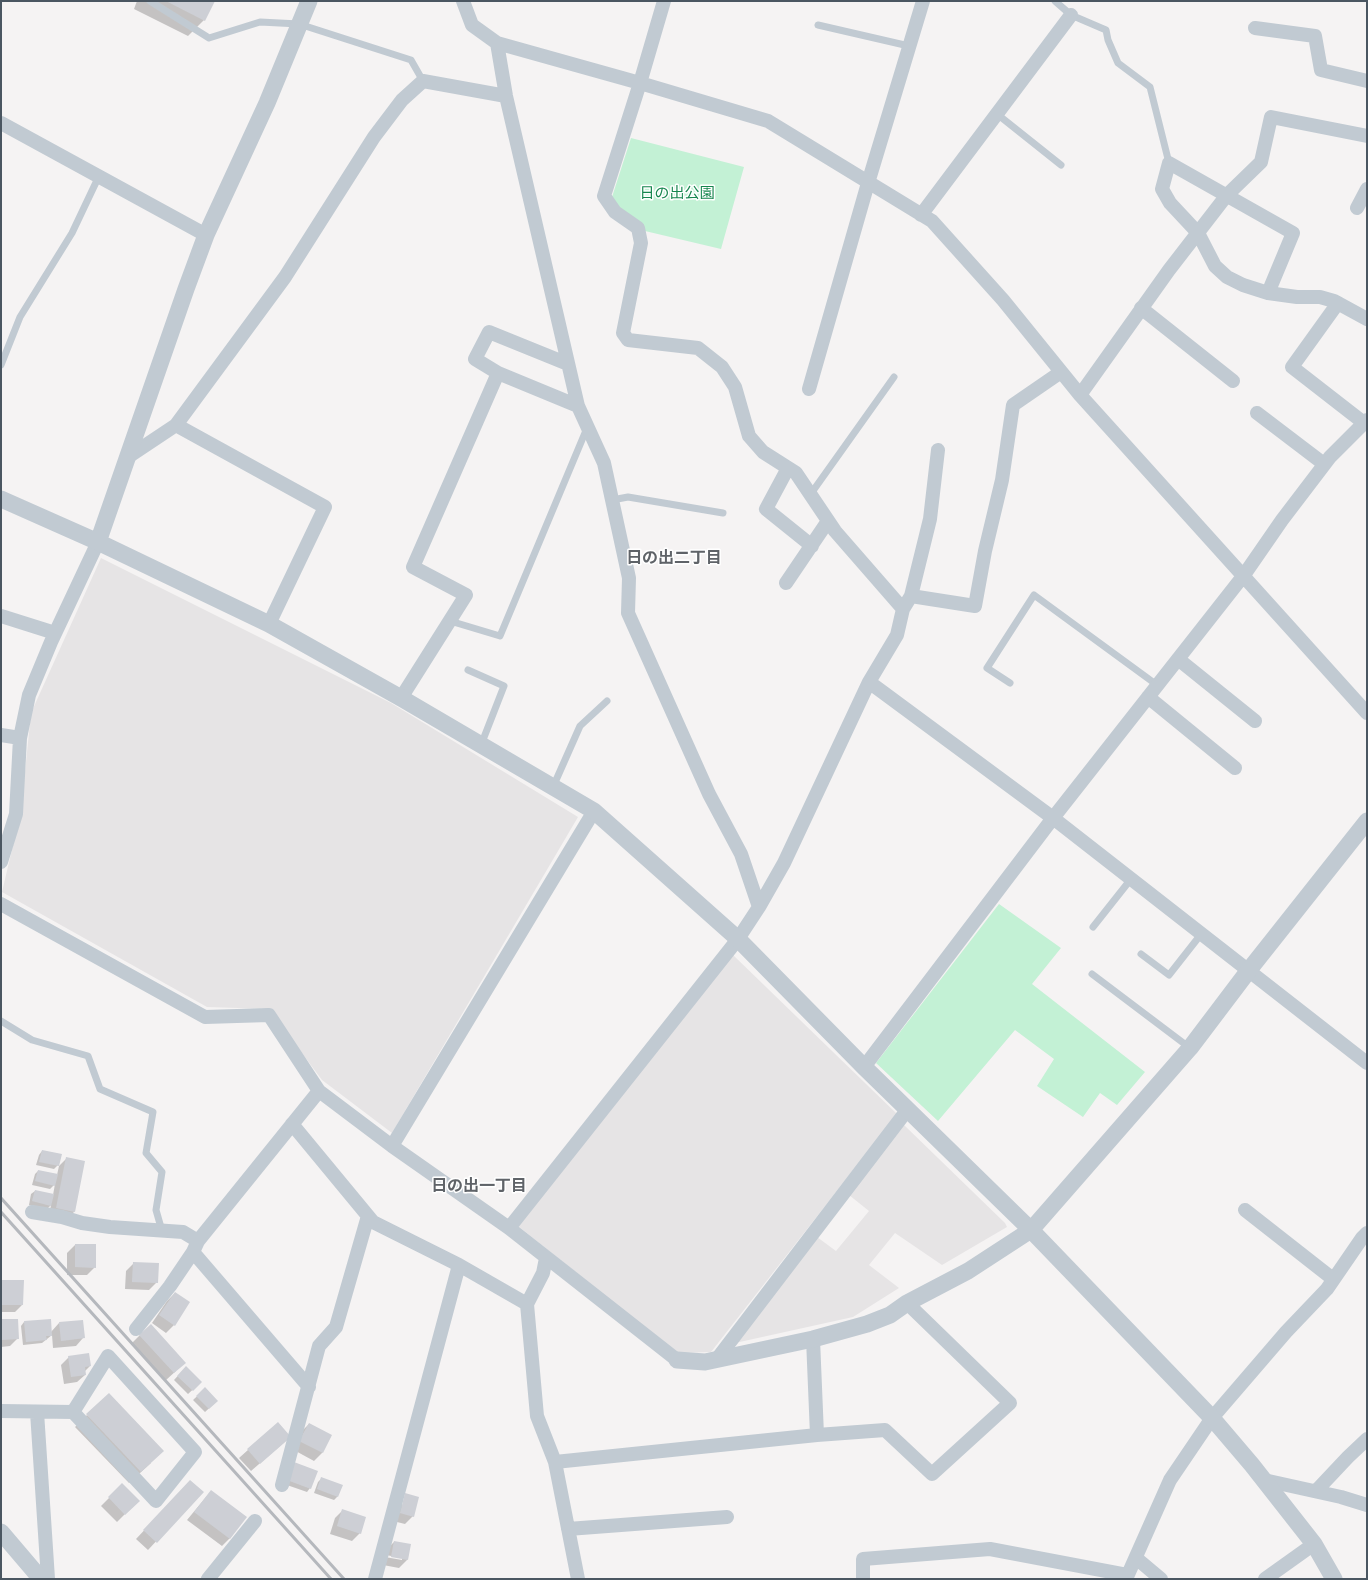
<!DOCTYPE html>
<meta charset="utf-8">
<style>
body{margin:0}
#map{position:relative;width:1368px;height:1580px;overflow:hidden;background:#f5f3f3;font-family:Signika,sans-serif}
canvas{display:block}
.frame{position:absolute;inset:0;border:2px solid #4a5661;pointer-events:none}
</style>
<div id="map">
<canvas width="1368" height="1580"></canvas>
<div class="frame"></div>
</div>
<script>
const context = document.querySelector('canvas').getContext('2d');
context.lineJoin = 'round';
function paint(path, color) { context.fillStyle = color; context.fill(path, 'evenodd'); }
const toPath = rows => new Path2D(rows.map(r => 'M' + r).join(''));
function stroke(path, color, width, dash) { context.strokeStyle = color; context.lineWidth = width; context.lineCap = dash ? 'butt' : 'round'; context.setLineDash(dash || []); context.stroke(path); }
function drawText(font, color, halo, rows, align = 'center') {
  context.font = font + ' Signika,"Noto Sans JP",sans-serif'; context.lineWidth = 3; context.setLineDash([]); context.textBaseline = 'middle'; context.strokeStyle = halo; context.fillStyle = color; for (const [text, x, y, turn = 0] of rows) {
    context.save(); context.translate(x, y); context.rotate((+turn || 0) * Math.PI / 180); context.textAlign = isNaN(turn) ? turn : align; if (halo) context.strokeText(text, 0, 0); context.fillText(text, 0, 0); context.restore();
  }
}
paint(toPath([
 [101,558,391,703,578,817,392,1133,322,1080,269,1009,207,1007,2,892,21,811,31,713],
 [732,954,897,1114,711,1352,677,1353,518,1226],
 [904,1125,1005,1223,1007,1227,942,1265,895,1233,869,1265,899,1288,853,1317,735,1343,817,1237,836,1251,869,1211,849,1195]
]), '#e6e4e5');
paint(toPath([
 [631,138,744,167,721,249,645,231,619,208,612,197],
 [999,904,1061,948,1032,984,1145,1072,1117,1105,1100,1093,1083,1117,1037,1086,1054,1059,1015,1030,938,1121,876,1063]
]), '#c3f1d5');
paint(toPath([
 [137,1,214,1,204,20,188,36,134,9],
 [42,1151,58,1165,54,1169,36,1165,39,1155],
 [67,1158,74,1212,66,1219,49,1216,51,1205,47,1209,29,1205,31,1194,35,1191,53,1195,55,1184,50,1189,32,1185,35,1174,38,1171,57,1175,59,1166],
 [75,1245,95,1267,87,1275,67,1275,67,1253],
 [134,1263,157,1282,149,1290,125,1289,126,1271],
 [1,1281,22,1305,15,1312,1,1312],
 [175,1293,174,1325,166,1333,152,1323,167,1301],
 [1,1320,18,1338,10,1346,1,1347],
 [24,1322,51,1332,59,1323,83,1338,76,1346,53,1348,52,1335,42,1343,23,1345,21,1326],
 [140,1335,176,1371,166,1380,132,1343],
 [69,1357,90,1366,84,1372,85,1375,77,1382,64,1384,61,1365],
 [186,1367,201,1382,188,1394,174,1380],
 [205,1389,217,1401,205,1412,193,1400],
 [87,1415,151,1463,129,1483,75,1427],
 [277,1424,281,1445,251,1471,239,1458],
 [309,1424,331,1436,322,1453,314,1461,292,1449,301,1432],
 [294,1464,310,1488,307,1492,284,1484],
 [322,1478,342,1486,337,1497,334,1500,314,1493,318,1482],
 [122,1485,138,1501,117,1522,101,1506],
 [183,1489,202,1492,148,1550,136,1539],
 [211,1491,230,1538,222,1546,187,1520],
 [398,1502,413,1516,405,1524,393,1521],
 [343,1510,360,1533,352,1541,330,1534,335,1518],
 [394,1542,410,1545,407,1560,399,1568,383,1565,386,1550],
 [386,1555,402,1558,402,1560,385,1557]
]), '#0003');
paint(toPath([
 [166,1,215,1,205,21],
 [42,1150,62,1154,59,1166,39,1162],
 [66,1157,85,1161,75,1212,56,1208],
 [38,1170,58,1174,55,1186,35,1181],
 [35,1190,54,1194,51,1206,32,1201],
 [75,1244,96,1244,96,1268,75,1267],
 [133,1262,159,1263,158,1283,132,1282],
 [1,1280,24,1280,23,1305,1,1305],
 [175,1292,190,1302,175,1326,159,1315],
 [1,1319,18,1319,19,1339,1,1340],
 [51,1319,52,1336,46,1336,47,1340,26,1342,24,1321],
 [83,1320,85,1338,61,1341,59,1322],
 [151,1324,186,1363,174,1373,139,1335],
 [89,1353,91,1366,85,1367,86,1375,71,1377,68,1356],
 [186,1366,202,1382,193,1391,177,1376],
 [205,1387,218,1401,209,1409,196,1396],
 [109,1393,164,1451,141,1472,86,1414],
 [278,1422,291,1437,260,1464,247,1449],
 [309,1423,332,1435,323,1453,299,1441],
 [294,1462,318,1471,311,1489,287,1480],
 [321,1477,343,1485,338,1497,317,1489],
 [190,1480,204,1492,157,1543,143,1530],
 [122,1483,140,1501,125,1515,108,1497],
 [211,1490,247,1517,230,1539,194,1512],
 [405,1493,419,1497,414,1517,400,1513],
 [342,1509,366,1517,361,1534,337,1526],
 [394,1541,411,1544,408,1560,391,1557]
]), '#cdcfd5');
stroke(toPath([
 [150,1,209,38,260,22,299,24,411,60,423,81],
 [1055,1,1071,15,1106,30,1108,40,1118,63,1150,87,1169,163],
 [818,25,909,46],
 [997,114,1061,165],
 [1,365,20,317,72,233,99,176],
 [810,495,894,377],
 [612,500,628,497,723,513],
 [450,621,500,636,587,428],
 [468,670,504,686,481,745],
 [1010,683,987,668,1034,595,1157,685],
 [553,787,580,726,607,701],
 [1093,927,1131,879],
 [1141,954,1169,975,1202,933],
 [1092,974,1190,1048],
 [1,1021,32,1040,88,1056,100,1089,153,1112,146,1153,162,1172,156,1210,162,1231]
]), '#c1cad2', 7);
stroke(toPath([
 [463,1,472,25,497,43,640,83,768,121,932,221,1003,300,1080,395,1367,713],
 [664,1,640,83,604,196,615,212,638,228,641,243,623,333,628,340,698,348,722,367,735,387,749,436,763,452,796,473,835,531,903,609],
 [1255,28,1315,36,1321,70,1367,81],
 [497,43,506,96,578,406,604,463,629,578,628,613,709,794,741,854,759,907],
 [1,123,206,235],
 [1357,208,1367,189],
 [921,215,1071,15],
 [1268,293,1293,233,1169,163,1162,189,1170,203,1198,233,1215,266,1227,277,1243,285,1268,293,1297,297,1320,297,1334,301,1367,319],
 [1338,303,1292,367,1364,423],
 [1141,308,1233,381],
 [498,373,475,359,489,332,568,364],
 [809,389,868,183,923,1],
 [1080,395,1169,270,1227,195,1261,162,1271,117,1367,136],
 [1257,413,1324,464],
 [176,425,325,507,269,624],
 [128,457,176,425,285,277,374,137,402,100,423,81,506,96],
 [788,468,766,509,812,546],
 [786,583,828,521],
 [911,596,930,519,938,450],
 [1,616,55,633],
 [1178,659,1255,721],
 [869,682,1053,818,1367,1063],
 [1148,697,1235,768],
 [401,698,466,595,413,567,498,373,578,406],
 [1,735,20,738],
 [1,862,16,814,20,738,29,695,51,642,98,542],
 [1,904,205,1017,269,1015,319,1091,392,1146,509,1228,677,1360],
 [864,1067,1053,818,1244,575,1282,520,1330,457,1367,420],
 [292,1124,373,1222,459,1265,527,1304],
 [392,1146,594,811],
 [1245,1210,1333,1279],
 [32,1212,62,1217,82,1223,110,1227,183,1232,198,1241],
 [509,1228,738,939,759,907,784,863,869,682,897,635,903,609,911,596,975,606,985,551,1002,480,1013,405,1061,372],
 [193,1252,309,1387],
 [546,1258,543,1273,527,1304,537,1416,555,1462,578,1579],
 [136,1329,170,1286,193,1252,198,1241,319,1091],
 [813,1339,817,1435],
 [717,1359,908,1109],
 [1,1411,73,1412,156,1501,195,1452,108,1356,73,1412],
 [37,1412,48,1579],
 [555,1462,817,1435,885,1430,932,1474,1010,1403,907,1303],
 [1264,1480,1341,1497,1367,1505],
 [282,1485,319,1346,336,1327,368,1216],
 [1316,1491,1348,1457,1367,1439],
 [568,1529,727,1517],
 [1136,1558,1161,1579],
 [208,1579,255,1521],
 [375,1579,459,1265],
 [863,1579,863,1559,990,1549,1127,1575],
 [1126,1579,1170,1480,1212,1418,1286,1332,1327,1289,1362,1238,1367,1233],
 [1265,1579,1314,1544]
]), '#c1cad2', 14);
stroke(toPath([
 [1,499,98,542,269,624,401,698,594,811,738,939,864,1067,1031,1230,1212,1418,1252,1465,1314,1544,1334,1579],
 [98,542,186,289,206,235,267,103,309,1],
 [677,1360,705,1362,813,1339,867,1324,890,1315,907,1303,968,1271,1031,1230,1190,1048,1249,970,1367,821],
 [1,1532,41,1579]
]), '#c1cad2', 17);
stroke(toPath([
 [1,1198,344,1579],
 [1,1212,331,1579]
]), '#b5b8bd', 3);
drawText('15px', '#17864f', '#fff', [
 ["日の出公園",677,194]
]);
drawText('bold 16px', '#5f6368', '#fff', [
 ["日の出二丁目",674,559],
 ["日の出一丁目",479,1187]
]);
</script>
